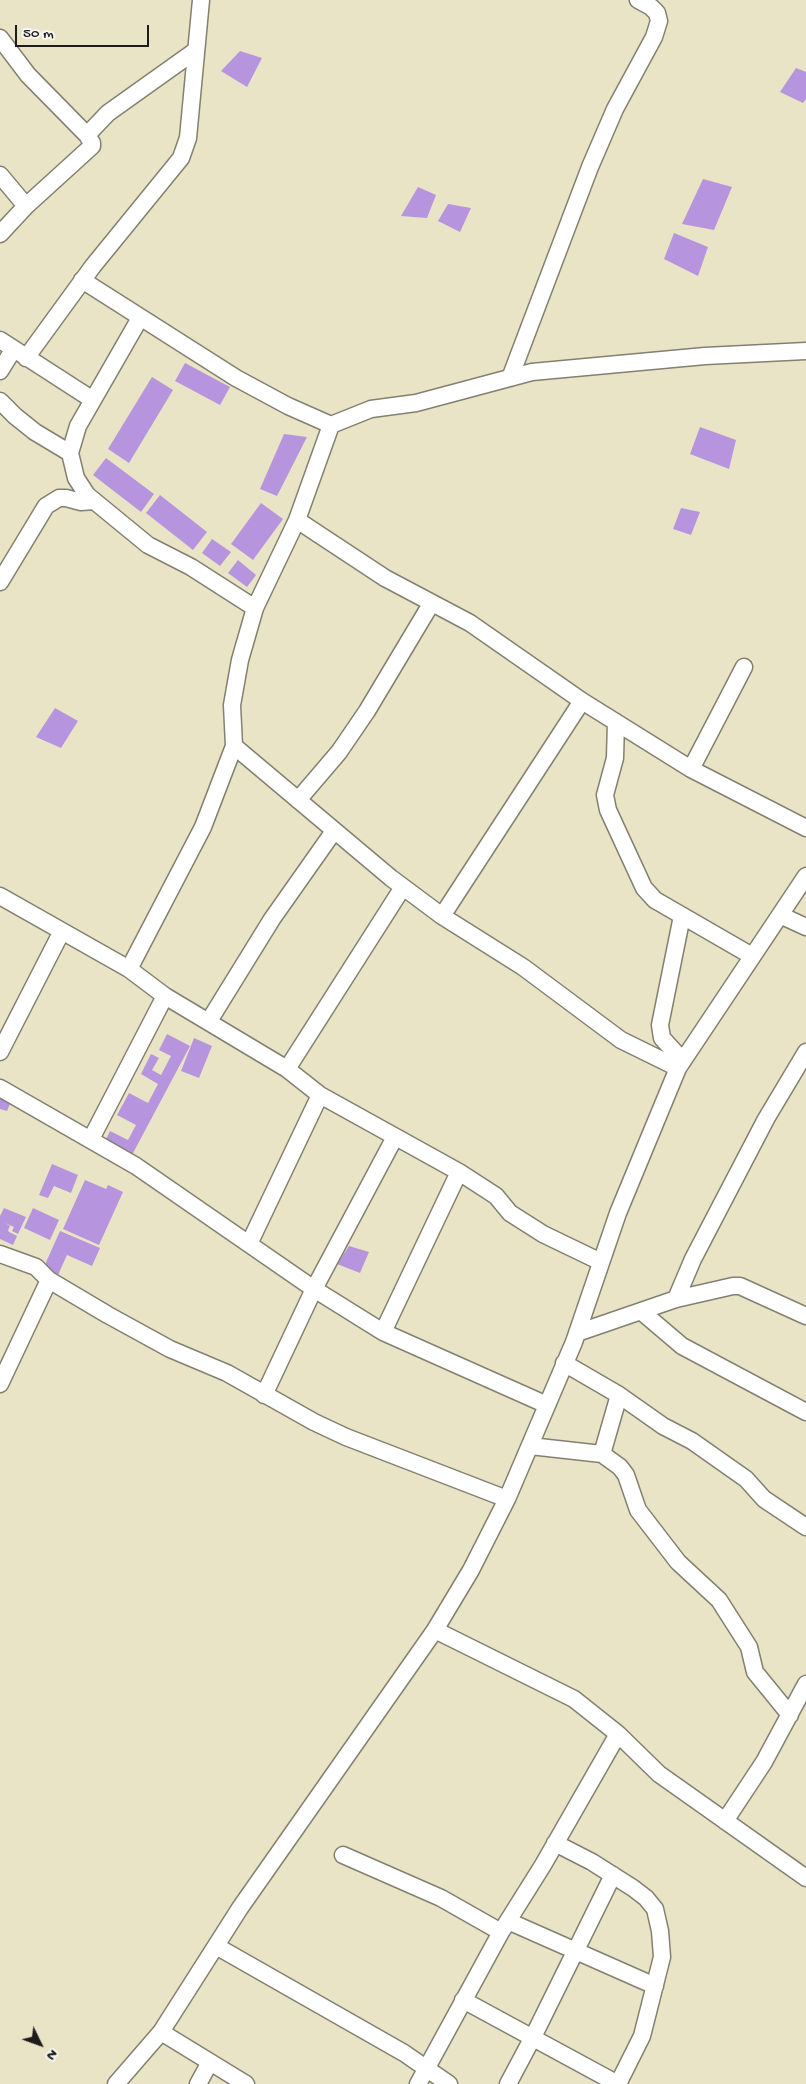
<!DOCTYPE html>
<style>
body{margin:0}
#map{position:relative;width:806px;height:2084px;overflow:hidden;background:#eae4c6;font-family:"Gochi Hand",sans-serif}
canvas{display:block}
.north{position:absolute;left:15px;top:2019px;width:50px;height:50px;-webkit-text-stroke:4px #f6f6f2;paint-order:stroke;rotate:132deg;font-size:14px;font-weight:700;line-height:20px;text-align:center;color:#1c1c1c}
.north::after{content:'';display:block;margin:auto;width:18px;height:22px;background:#1c1c1c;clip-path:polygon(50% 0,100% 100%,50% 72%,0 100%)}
.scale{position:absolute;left:15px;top:25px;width:134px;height:22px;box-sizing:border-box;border:2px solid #1c1c1c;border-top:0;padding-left:6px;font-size:15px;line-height:18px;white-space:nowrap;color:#1c1c1c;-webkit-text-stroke:4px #f6f6f2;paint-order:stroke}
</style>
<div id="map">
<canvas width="806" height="2084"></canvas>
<div class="north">N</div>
<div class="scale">50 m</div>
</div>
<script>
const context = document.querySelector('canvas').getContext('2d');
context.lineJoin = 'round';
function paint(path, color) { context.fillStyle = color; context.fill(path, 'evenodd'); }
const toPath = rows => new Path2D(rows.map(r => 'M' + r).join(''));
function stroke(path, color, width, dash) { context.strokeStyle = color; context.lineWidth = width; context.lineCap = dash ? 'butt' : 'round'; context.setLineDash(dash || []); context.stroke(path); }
paint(toPath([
 [240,51,262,58,247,87,221,71],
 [796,68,806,72,806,99,803,103,780,92],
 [703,179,732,187,714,230,682,224],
 [418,187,436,195,427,218,401,216],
 [448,204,471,208,460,232,438,221],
 [674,233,708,247,698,276,664,259],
 [185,363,230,387,220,405,175,381],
 [152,377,173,390,129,463,108,449],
 [700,427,736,440,729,469,690,454],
 [284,434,307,437,277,496,260,489],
 [106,458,154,494,141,512,93,475],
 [160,495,207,532,193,550,146,513],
 [261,503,283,519,253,560,231,544],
 [681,508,700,512,691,535,673,529],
 [212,539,231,552,220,566,202,553],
 [238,560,256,575,247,587,228,573],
 [55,708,78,721,61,748,36,737],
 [167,1034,190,1046,132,1155,105,1141,110,1131,128,1140,136,1125,117,1115,129,1093,148,1103,158,1084,141,1074,151,1054,159,1058,152,1070,161,1075,171,1056,159,1050],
 [194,1038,212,1046,199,1078,181,1071],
 [0,1096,11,1101,7,1111,0,1109],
 [52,1164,78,1175,71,1193,54,1186,48,1198,39,1195],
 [85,1180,106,1189,108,1185,123,1192,99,1245,63,1229],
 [4,1208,26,1217,18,1234,12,1231,14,1227,5,1223,10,1226,8,1230,9,1232,17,1236,13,1245,0,1239,0,1216],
 [33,1208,59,1220,50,1240,24,1228],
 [60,1231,100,1248,92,1266,67,1255,58,1275,43,1269],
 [349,1246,369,1252,360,1273,337,1264]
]), '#b695de');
const minor = toPath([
 [0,38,28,75,87,135,92,143,92,146,26,206,0,234],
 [87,135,108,113,195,51],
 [0,175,26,206],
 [82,280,236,378,288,406,331,425,371,409,416,403,532,372,705,356,806,351],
 [140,318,78,426,70,453,76,478,87,495,148,545,191,567,255,608],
 [0,340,93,400],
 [26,358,93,266,181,158,188,138,201,0],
 [0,371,13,350],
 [510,378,590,167,615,109,654,37,659,21,657,13,651,7,638,0],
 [0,401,15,416,35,432,70,453],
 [297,520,385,578,470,623,582,701,691,769,806,828],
 [0,582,46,506,59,498,66,498,81,502,94,501],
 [616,722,615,758,605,795,608,810,644,888,655,900,752,956],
 [234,746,391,878,442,916,523,967,621,1040,678,1068],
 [691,769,744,667],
 [298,800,339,752,367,711,431,604],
 [0,896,129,969,165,996,287,1069,320,1095,459,1172,496,1196,510,1213,543,1234,601,1262],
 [780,915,806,927],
 [442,916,582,701],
 [682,916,660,1025,662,1038,683,1061],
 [129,969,203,827,234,746,232,705,240,660,255,608,297,520,331,425],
 [209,1021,272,919,334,831],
 [0,1052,62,931],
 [287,1069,403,887],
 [0,1088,136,1166,314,1289,383,1332,547,1405],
 [91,1139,165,996],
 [249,1244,320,1095],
 [0,1254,36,1267,49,1280,108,1315,170,1349,227,1373,314,1422,346,1437,507,1499],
 [676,1299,693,1259,766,1119,806,1052],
 [642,1312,682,1346,806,1412],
 [383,1332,459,1172],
 [577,1333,676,1299,733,1286,740,1286,806,1316],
 [564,1363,619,1395,663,1426,692,1441,746,1479,764,1499,806,1527],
 [0,1384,49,1280],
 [264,1395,314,1289,395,1137],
 [530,1446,602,1454,620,1467,626,1475,638,1510,678,1562,719,1600,749,1647,755,1672,790,1715],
 [602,1454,619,1395],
 [435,1630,574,1699,618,1734,659,1774,806,1878],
 [725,1821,764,1762,806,1684],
 [555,1843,592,1862,633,1888,646,1898,655,1909,660,1931,662,1957,642,2036,618,2084],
 [343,1855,441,1898,501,1932],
 [508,1921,655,1986],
 [216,1946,404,2053,449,2084],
 [463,2000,618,2084],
 [161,2032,246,2084],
 [116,2084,161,2032,240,1908,435,1630,471,1570,507,1499,574,1342,618,1213,678,1068,806,876],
 [198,2084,210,2062],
 [418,2084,501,1932,543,1865,618,1734],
 [508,2084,533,2037,613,1875]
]);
stroke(minor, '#838071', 19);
stroke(minor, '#fff', 16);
</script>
